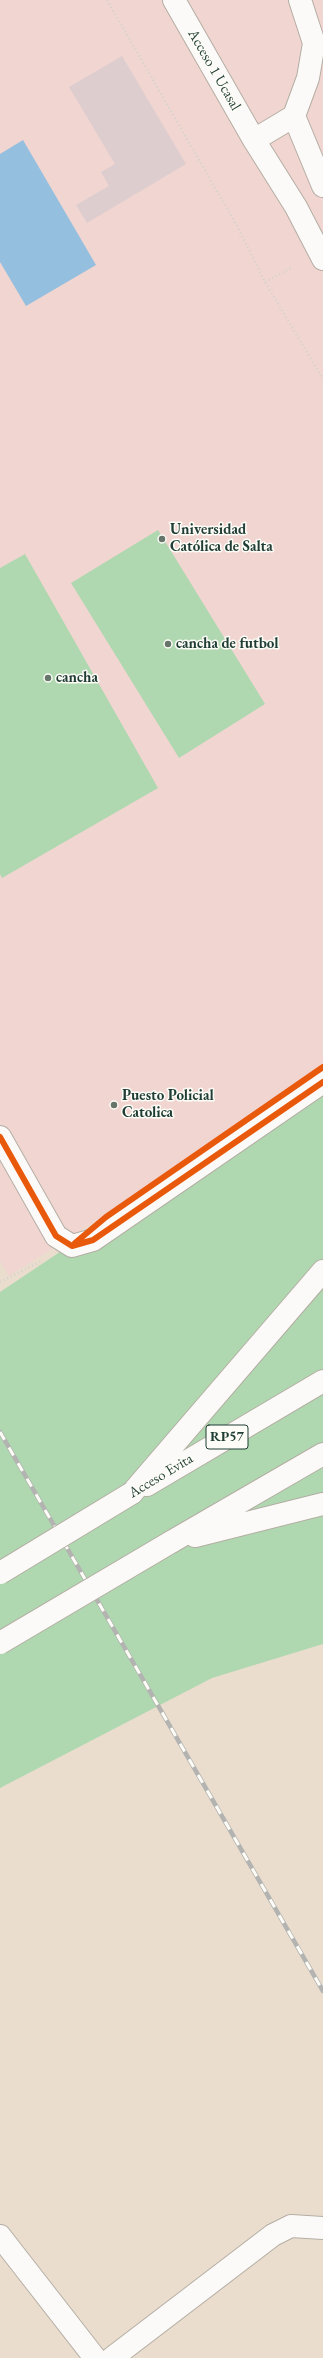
<!DOCTYPE html>
<meta charset="utf-8">
<style>
body{margin:0}
canvas{display:block;background:#eaddce}
</style>
<canvas width="323" height="2358"></canvas>
<script>
const context = document.querySelector('canvas').getContext('2d');
context.lineJoin = 'round';
function paint(path, color) { context.fillStyle = color; context.fill(path, 'evenodd'); }
const toPath = rows => new Path2D(rows.map(r => 'M' + r).join(''));
function stroke(path, color, width, dash) { context.strokeStyle = color; context.lineWidth = width; context.lineCap = dash ? 'butt' : 'round'; context.setLineDash(dash || []); context.stroke(path); }
function drawText(font, color, halo, rows, align = 'center') {
  context.font = font + ' "EB Garamond",serif'; context.lineWidth = 3; context.setLineDash([]); context.textBaseline = 'middle'; context.strokeStyle = halo; context.fillStyle = color; for (const [text, x, y, turn = 0] of rows) {
    context.save(); context.translate(x, y); context.rotate((+turn || 0) * Math.PI / 180); context.textAlign = isNaN(turn) ? turn : align; if (halo) context.strokeText(text, 0, 0); context.fillText(text, 0, 0); context.restore();
  }
}
paint(toPath([
 [0,0,323,0,323,1077,9,1276,0,1261]
]), '#f1d5d1');
paint(toPath([
 [158,530,265,704,179,758,71,583],
 [25,554,158,788,2,878,0,874,0,568],
 [323,1076,323,1644,212,1678,0,1788,0,1292]
]), '#afd8b0');
paint(toPath([
 [23,140,96,265,26,306,0,262,0,154]
]), '#95bfdf');
paint(toPath([
 [122,56,186,164,87,223,76,205,109,186,101,172,115,164,69,87]
]), '#decdcf');
const minor = toPath([
 [174,0,254,140,296,207,323,259],
 [294,116,308,78,314,43,300,0],
 [294,116,323,186],
 [254,140,294,116],
 [0,1137,56,1236,72,1246,93,1240,323,1082],
 [0,2236,95,2358],
 [112,2358,273,2235,291,2226,323,2228]
]);
const highway = toPath([
 [147,1485,323,1381],
 [132,1493,323,1271],
 [195,1536,323,1504],
 [171,1542,323,1454]
]);
stroke(minor, '#b4aea4', 24);
stroke(highway, '#b4aea4', 24);
stroke(toPath([
 [107,0,237,226,265,282,323,379],
 [265,282,293,267],
 [0,1282,40,1262]
]), '#d3d2cd', 2.5, [1, 3]);
stroke(minor, '#fcfaf8', 22);
stroke(highway, '#fcfaf8', 22);
const rail = toPath([
 [0,1432,323,1991]
]);
stroke(rail, '#b3b4b1', 4.5);
stroke(rail, '#fdfcf7', 3, [9]);
const highwayBridge = toPath([
 [0,1573,132,1493],
 [0,1643,171,1542]
]);
stroke(highwayBridge, '#b4aea4', 24, []);
stroke(highwayBridge, '#fcfaf8', 22);
stroke(toPath([
 [0,1137,56,1236,72,1246,93,1240,323,1082],
 [75,1243,106,1217,323,1067]
]), '#e8590c', 6);
for (const [x, y, r, color] of [
 [162,539,4,"#66756a"],
 [168,644,4,"#66756a"],
 [48,678,4,"#66756a"],
 [114,1105,4,"#66756a"]
]) { const dot = new Path2D(); dot.arc(x, y, r, 0, 2 * Math.PI); context.fillStyle = color; context.fill(dot); stroke(dot, '#fdfcf7', 1.5); }
for (const [x, y, w] of [
 [227,1437,42]
]) { const box = new Path2D(); box.roundRect(x - w / 2, y - 12, w, 24, 3); context.fillStyle = '#fdfcf7'; context.fill(box); stroke(box, '#1f3d34', 1); }
drawText('bold 14px', '#1f3d34', null, [
 ["RP57",227,1437]
]);
drawText('15px', '#1f3d34', '#fdfcf7', [
 ["Acceso 1 Ucasal",214,70,60],
 ["Acceso Evita",161,1476,-31]
]);
drawText('bold 15px', '#1f3d34', '#fdfcf7', [
 ["Universidad",170,530],
 ["Católica de Salta",170,547],
 ["cancha de futbol",176,644],
 ["cancha",56,678],
 ["Puesto Policial",122,1096],
 ["Catolica",122,1113]
], 'left');
</script>
